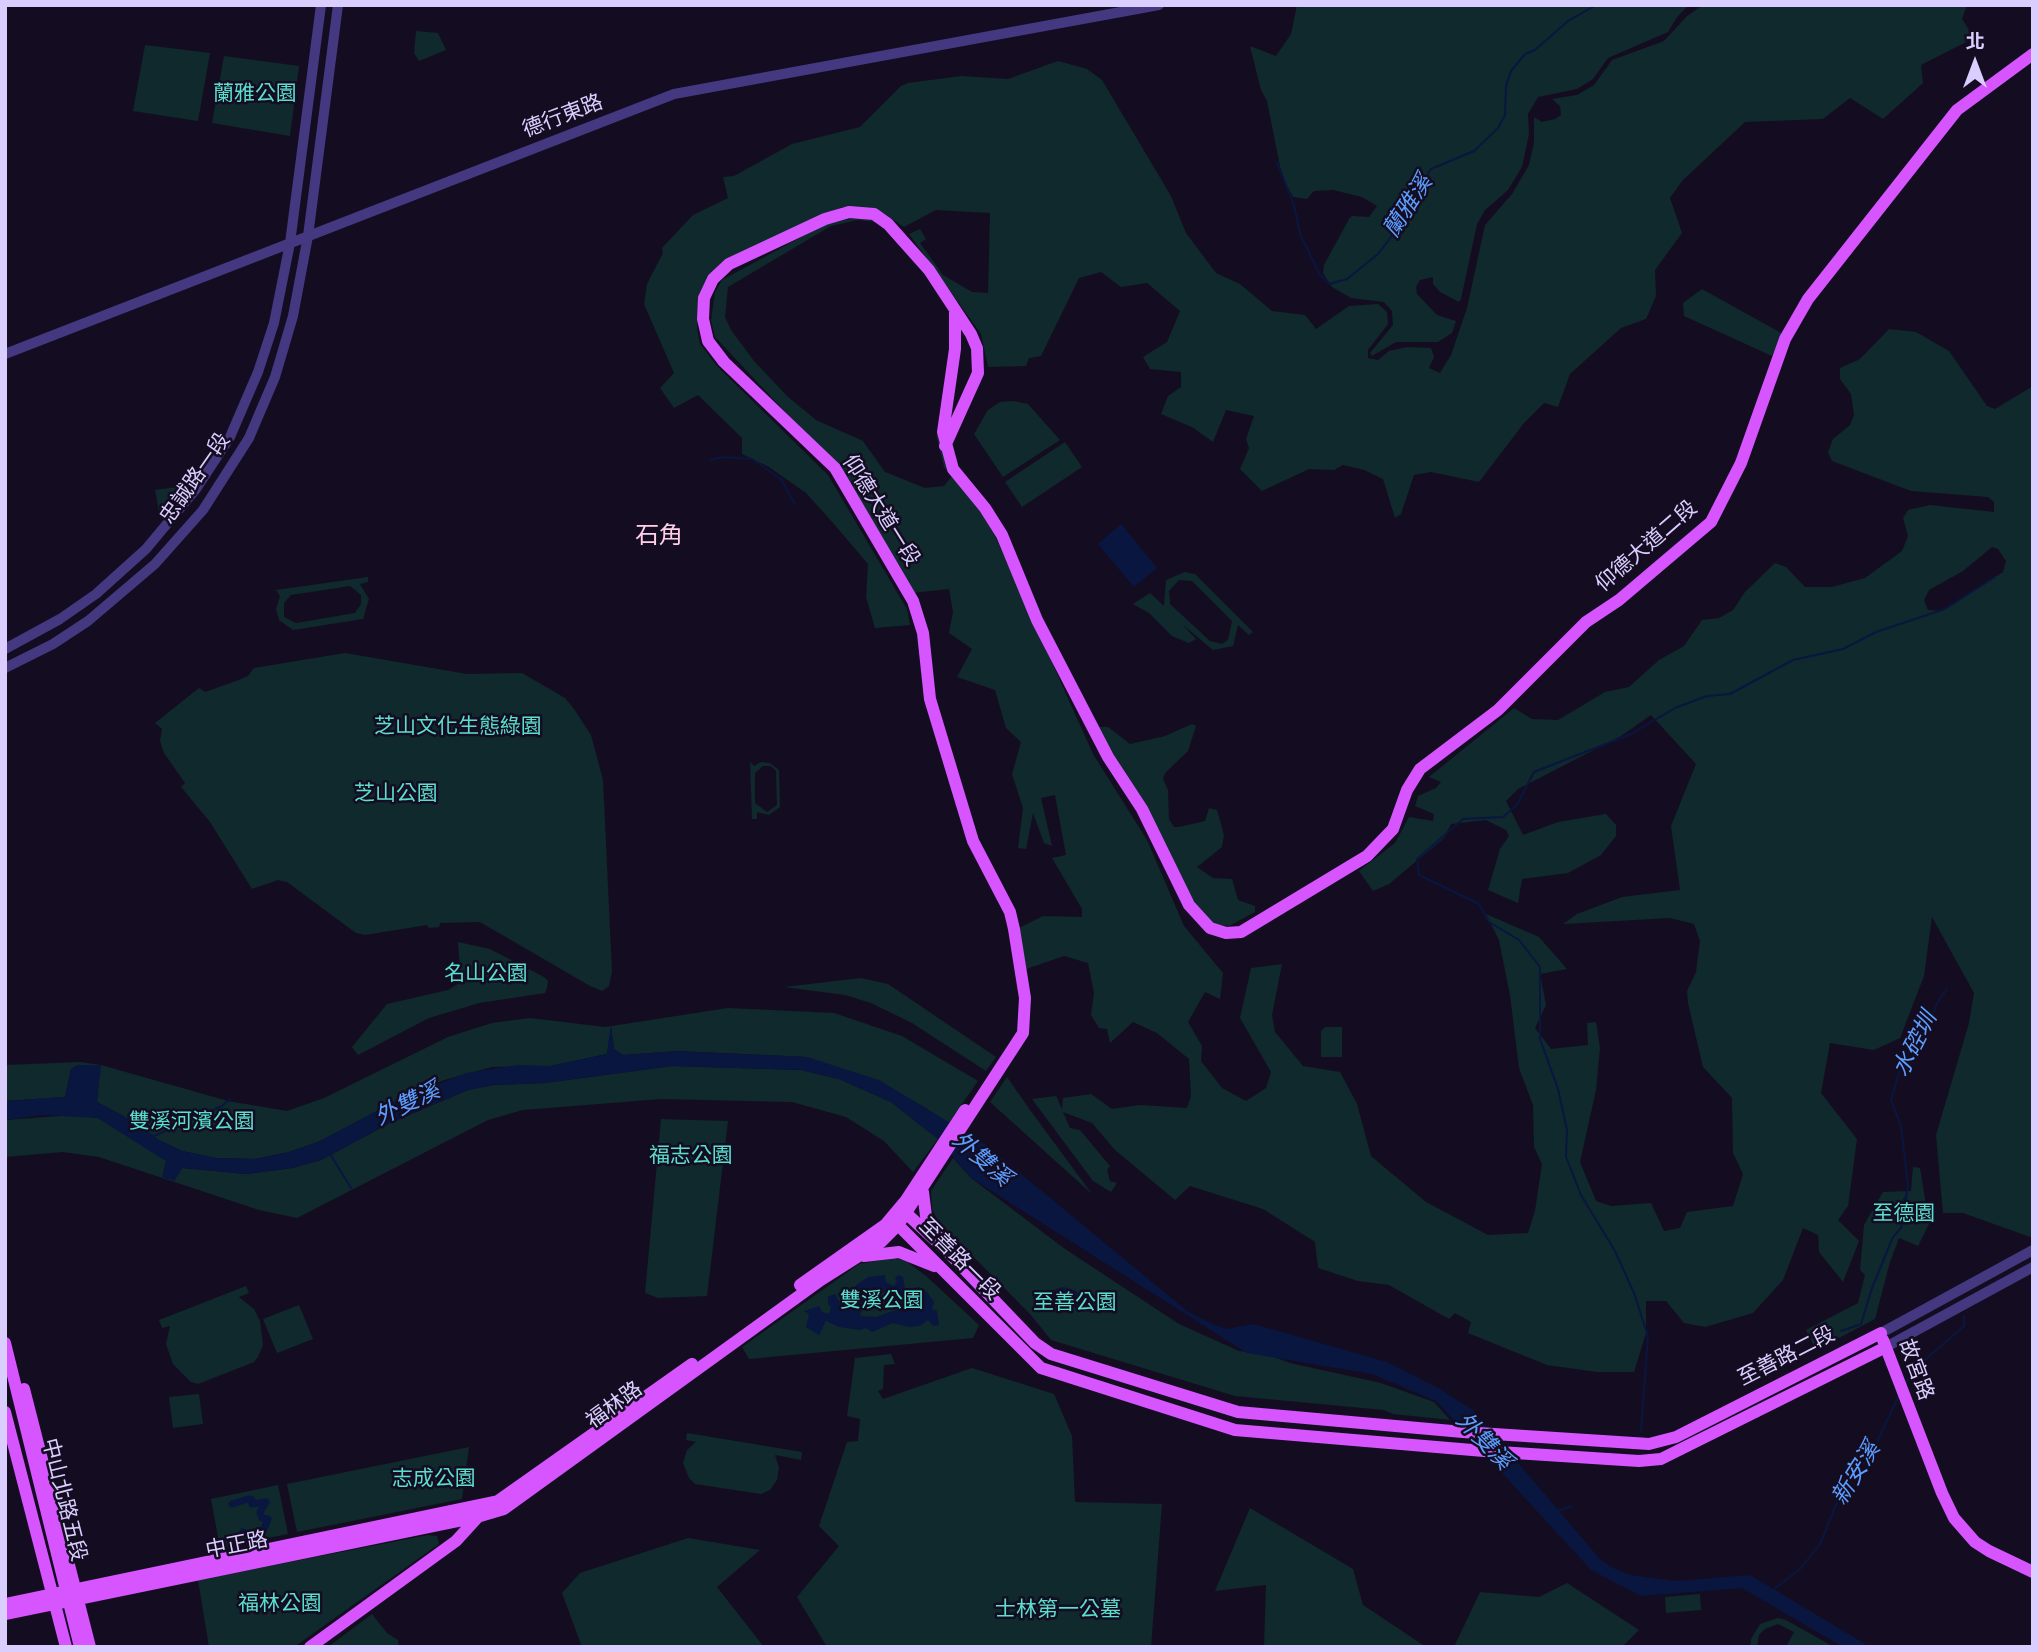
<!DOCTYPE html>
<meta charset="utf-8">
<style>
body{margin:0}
#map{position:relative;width:2038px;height:1652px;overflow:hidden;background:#140d22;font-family:Roboto,"Noto Sans TC",sans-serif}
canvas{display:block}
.frame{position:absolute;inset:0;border:7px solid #daceff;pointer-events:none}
.north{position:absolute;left:1940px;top:28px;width:70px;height:70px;-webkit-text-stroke:5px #140d22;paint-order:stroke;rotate:0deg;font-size:19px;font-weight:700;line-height:28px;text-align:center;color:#daceff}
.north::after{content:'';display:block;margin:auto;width:24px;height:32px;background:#daceff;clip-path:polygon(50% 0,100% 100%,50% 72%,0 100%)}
</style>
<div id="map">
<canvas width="2038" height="1652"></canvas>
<div class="frame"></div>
<div class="north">北</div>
</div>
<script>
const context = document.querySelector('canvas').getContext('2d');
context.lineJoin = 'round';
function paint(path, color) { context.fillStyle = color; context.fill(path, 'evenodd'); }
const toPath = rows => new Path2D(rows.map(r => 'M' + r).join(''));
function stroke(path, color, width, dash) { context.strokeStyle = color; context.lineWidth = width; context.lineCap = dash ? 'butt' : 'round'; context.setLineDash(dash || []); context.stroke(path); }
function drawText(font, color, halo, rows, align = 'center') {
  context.font = font + ' Roboto,"Noto Sans TC",sans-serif'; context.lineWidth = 5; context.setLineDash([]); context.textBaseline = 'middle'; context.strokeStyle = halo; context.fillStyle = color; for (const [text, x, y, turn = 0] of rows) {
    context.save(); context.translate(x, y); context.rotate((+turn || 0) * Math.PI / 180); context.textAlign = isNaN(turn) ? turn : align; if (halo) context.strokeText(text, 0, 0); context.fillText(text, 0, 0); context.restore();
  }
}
paint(toPath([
 [1297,5,1689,5,1677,17,1668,32,1608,58,1593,79,1577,89,1538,97,1528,114,1529,134,1522,167,1508,190,1485,210,1477,224,1461,299,1459,302,1440,292,1433,284,1433,277,1420,280,1416,287,1417,294,1437,315,1456,321,1452,333,1438,342,1396,342,1372,356,1370,353,1393,325,1392,311,1384,302,1351,298,1332,287,1323,273,1324,265,1349,219,1352,216,1369,217,1377,206,1362,197,1333,190,1314,191,1307,199,1293,197,1282,176,1267,101,1261,90,1250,46,1276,56,1291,34],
 [1703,5,1967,5,1962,19,1974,38,1921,65,1923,83,1883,119,1850,98,1823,119,1745,122,1682,181,1670,198,1682,233,1655,270,1656,296,1646,319,1621,328,1570,374,1558,407,1544,403,1524,423,1479,482,1431,472,1414,475,1401,514,1395,518,1383,479,1364,470,1343,465,1334,470,1309,469,1262,491,1240,469,1249,448,1246,439,1254,416,1226,410,1213,442,1192,427,1161,414,1168,396,1181,387,1181,372,1150,369,1143,357,1167,342,1180,311,1147,283,1121,287,1101,272,1079,278,1041,356,1029,358,1026,366,988,367,981,334,909,234,920,229,926,239,920,243,943,275,972,292,988,293,990,213,936,210,904,227,878,210,842,207,708,278,699,294,697,329,700,344,717,366,828,475,907,609,910,625,875,628,866,597,868,564,834,524,806,493,769,467,742,454,742,438,698,395,674,408,660,388,674,373,644,304,647,284,663,253,662,248,693,215,728,198,723,177,734,176,792,144,860,127,901,86,908,83,961,76,1008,79,1058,61,1087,69,1102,80,1171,196,1186,233,1216,273,1240,284,1272,311,1305,315,1316,329,1349,306,1378,304,1387,312,1388,324,1368,350,1368,358,1378,360,1389,351,1407,347,1431,348,1434,357,1429,368,1440,373,1451,355,1467,308,1485,225,1512,194,1529,165,1534,143,1534,117,1542,122,1555,119,1561,115,1560,106,1552,99,1577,95,1594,85,1612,60,1664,41,1687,16],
 [416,31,438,33,446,50,419,61,414,53],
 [145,45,210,53,198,121,133,111],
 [224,56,299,66,290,136,212,123],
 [864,217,876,222,858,220,831,226,728,287,725,317,731,330,754,361,787,396,816,420,863,441,885,472,925,488,944,486,952,476,944,467,936,434,938,436,951,472,973,497,996,538,1093,754,1147,840,1184,926,1223,973,1220,999,1205,992,1188,1022,1202,1046,1201,1061,1222,1088,1246,1101,1266,1088,1271,1072,1240,1018,1251,968,1282,964,1272,1015,1275,1032,1303,1066,1340,1072,1357,1104,1371,1156,1426,1202,1488,1235,1528,1233,1535,1211,1542,1164,1534,1147,1533,1105,1519,1068,1510,995,1499,940,1486,914,1539,937,1567,969,1540,974,1546,1005,1535,1028,1551,1049,1588,1045,1587,1023,1596,1022,1600,1048,1596,1090,1580,1162,1596,1201,1611,1206,1651,1203,1664,1231,1680,1228,1687,1212,1733,1206,1743,1174,1733,1153,1732,1098,1703,1067,1688,1003,1687,991,1696,972,1700,941,1694,924,1670,918,1563,924,1577,914,1622,897,1680,890,1671,826,1696,764,1651,715,1621,736,1518,789,1506,801,1523,835,1558,822,1606,814,1616,825,1616,836,1601,855,1568,873,1522,879,1518,903,1488,890,1500,849,1509,836,1506,830,1486,820,1451,824,1444,838,1389,884,1373,891,1359,871,1395,843,1409,817,1433,821,1434,814,1415,806,1418,796,1436,788,1441,782,1429,777,1514,708,1532,719,1558,720,1605,692,1629,687,1659,660,1684,646,1702,620,1719,618,1733,610,1745,592,1775,563,1786,567,1805,587,1832,587,1865,578,1902,551,1908,536,1903,518,1908,510,1930,505,1994,512,1994,502,1988,497,1911,491,1832,461,1828,452,1833,439,1850,425,1854,415,1851,394,1840,379,1840,368,1860,359,1889,329,1916,332,1949,351,1987,406,1995,409,2033,386,2033,1238,1963,1213,1943,1213,1936,1135,1969,1023,1974,993,1932,917,1924,976,1900,1038,1874,1050,1830,1043,1821,1093,1857,1139,1848,1206,1838,1220,1859,1241,1843,1282,1819,1252,1818,1235,1803,1228,1783,1280,1753,1313,1705,1327,1684,1323,1666,1301,1646,1301,1646,1333,1634,1372,1597,1372,1547,1365,1468,1333,1471,1322,1455,1313,1449,1319,1389,1285,1358,1281,1318,1268,1315,1242,1263,1209,1190,1186,1175,1200,1115,1150,1092,1123,1063,1112,1070,1128,1080,1130,1110,1166,1107,1170,1110,1181,1117,1183,1111,1192,1093,1181,1032,1099,1056,1096,1062,1109,1063,1098,1091,1094,1112,1109,1140,1105,1187,1108,1191,1096,1189,1059,1157,1033,1133,1022,1110,1043,1107,1029,1099,1028,1091,1015,1094,993,1088,963,1064,956,1026,969,1019,928,1043,916,1082,917,1082,909,1052,858,1066,855,1055,795,1041,798,1052,846,1044,843,1033,813,1026,849,1018,848,1023,808,1012,774,1021,742,1006,728,995,690,957,677,972,649,949,633,953,612,949,589,912,593,833,463,715,337,711,320,715,292,722,280,829,222],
 [1992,547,1998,549,2006,561,2003,572,1942,611,1928,610,1924,600,1929,590,1963,571],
 [1702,289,1783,334,1772,356,1684,316,1683,303],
 [1014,401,1028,404,1060,440,1003,477,974,434,988,410,1000,402],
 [1065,442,1082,467,1022,507,1005,482],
 [185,486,186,489,160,517,155,490],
 [1185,572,1195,574,1253,632,1249,635,1238,625,1233,646,1213,650,1182,624,1196,639,1189,643,1172,636,1149,613,1133,604,1150,593,1164,606,1166,580],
 [1179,580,1192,581,1232,621,1228,640,1222,644,1210,641,1170,604,1169,591],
 [368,577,368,582,360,584,369,599,363,619,293,630,279,620,276,609,280,596,276,590],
 [350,586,361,595,361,604,355,613,296,623,284,617,284,603,291,595],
 [345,653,467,674,522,673,565,698,574,709,591,735,603,780,612,972,609,986,602,991,590,986,480,922,440,923,439,927,429,928,427,925,365,935,356,933,287,882,278,880,252,889,210,822,181,787,185,783,164,753,160,741,162,729,155,723,199,688,205,692,236,681,248,676,254,668],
 [1093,722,1099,727,1108,727,1130,744,1165,736,1192,724,1196,726,1188,751,1165,773,1163,779,1168,790,1169,819,1174,827,1179,827,1205,821,1209,808,1217,810,1224,835,1222,847,1197,867,1213,878,1232,879,1238,900,1255,906,1255,912,1229,926,1206,923],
 [750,762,754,766,761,762,770,763,779,770,780,807,769,815,757,812,757,819,752,819],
 [763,766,771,766,776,771,777,805,767,812,755,803,755,773],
 [458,942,490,949,544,977,548,981,547,988,545,993,479,1003,429,1018,358,1055,352,1047,387,1004,448,990,461,982],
 [861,978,888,984,996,1057,986,1071,912,1023,871,1003,845,995,784,987],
 [728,1008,834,1013,902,1036,978,1081,948,1124,923,1106,807,1057,677,1051,623,1055,614,1049,611,1027,607,1054,550,1066,492,1067,444,1080,400,1099,318,1142,289,1152,255,1159,216,1158,182,1151,157,1139,140,1125,97,1102,100,1065,78,1065,71,1069,65,1097,5,1101,5,1065,80,1062,101,1065,228,1101,287,1111,324,1098,448,1037,492,1023,530,1018,605,1027],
 [1325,1027,1342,1027,1342,1057,1321,1057,1321,1031],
 [672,1066,801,1070,839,1079,891,1102,938,1139,913,1172,884,1141,846,1117,792,1102,661,1099,523,1110,488,1120,297,1218,259,1210,99,1157,63,1152,5,1157,5,1120,74,1115,98,1118,167,1161,174,1181,182,1168,247,1174,292,1168,321,1160,388,1124,468,1090,493,1085,545,1083],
 [1007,1077,1030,1110,1092,1194,990,1102],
 [661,1119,728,1121,707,1296,658,1298,645,1293],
 [953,1158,971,1178,1065,1249,1179,1324,1239,1351,1266,1354,1290,1363,1381,1383,1434,1402,1450,1420,1393,1414,1384,1410,1235,1396,1051,1340,1030,1314,938,1221,932,1209,931,1191],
 [1913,1167,1920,1168,1929,1224,1918,1246,1899,1238,1890,1262,1875,1319,1816,1350,1806,1330,1858,1303,1865,1275,1860,1270,1864,1225,1883,1192,1911,1191],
 [892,1258,905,1260,926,1276,979,1325,973,1338,749,1359,742,1347,859,1264],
 [246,1286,249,1293,239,1297,254,1309,260,1321,263,1345,258,1357,254,1362,198,1384,191,1382,173,1364,166,1344,170,1326,162,1328,159,1320],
 [299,1305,313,1339,277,1353,263,1319],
 [891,1354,895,1364,884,1365,883,1389,878,1391,883,1399,972,1368,1054,1394,1072,1436,1075,1502,1162,1504,1151,1647,827,1647,797,1597,839,1546,819,1526,847,1442,858,1441,860,1419,847,1416,855,1358],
 [199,1394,203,1424,173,1428,169,1397],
 [687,1433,802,1452,801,1460,775,1455,779,1468,777,1480,770,1490,761,1494,695,1484,689,1478,683,1463,687,1450,696,1442,686,1440],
 [469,1447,462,1499,297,1532,287,1484],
 [278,1485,288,1534,220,1548,211,1499],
 [1250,1508,1353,1569,1363,1605,1426,1647,1264,1647,1266,1585,1215,1591],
 [428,1535,437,1536,439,1544,294,1647,209,1647,198,1580],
 [688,1538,760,1550,717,1587,764,1647,582,1647,562,1593,580,1573],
 [1567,1583,1639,1630,1622,1647,1454,1647,1480,1592,1539,1597],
 [1700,1594,1701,1610,1666,1613,1665,1597],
 [372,1614,387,1633,398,1640,399,1647,328,1647],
 [1778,1618,1786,1620,1834,1647,1786,1647,1794,1632,1778,1624,1765,1629,1759,1635,1757,1647,1750,1647,1751,1639,1760,1624]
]), '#10292c');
paint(toPath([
 [1121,524,1157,568,1134,587,1098,544],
 [611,1026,614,1049,623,1055,677,1051,807,1057,879,1080,985,1144,1187,1311,1202,1319,1225,1329,1254,1324,1387,1362,1440,1389,1473,1410,1600,1559,1611,1567,1630,1575,1676,1581,1750,1575,1870,1647,1843,1647,1742,1588,1641,1596,1591,1570,1436,1401,1372,1374,1247,1353,971,1178,938,1139,891,1102,839,1079,801,1070,672,1066,545,1083,493,1085,468,1090,388,1124,321,1160,292,1168,247,1174,182,1168,174,1181,162,1177,166,1161,98,1118,43,1115,5,1120,5,1101,65,1097,71,1069,78,1065,101,1065,97,1102,140,1125,157,1139,182,1151,216,1158,255,1159,289,1152,318,1142,400,1099,466,1073,519,1065,550,1066,607,1054],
 [885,1275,886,1282,894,1286,897,1281,895,1278,898,1275,903,1277,905,1289,920,1287,928,1293,934,1302,932,1309,937,1311,939,1325,933,1326,928,1320,920,1326,909,1327,893,1323,872,1332,866,1328,860,1330,839,1327,826,1321,819,1335,806,1327,809,1314,804,1311,819,1306,822,1312,829,1314,831,1307,828,1304,828,1297,835,1294,840,1303,846,1304,845,1300,852,1288,868,1277],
 [879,1288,886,1295,900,1294,907,1306,876,1317,860,1316,867,1290,876,1293],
 [1063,1287,1075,1290,1081,1295,1076,1307,1065,1310,1050,1305,1053,1290]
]), '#09163f');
stroke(toPath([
 [1277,162,1294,205,1300,234,1320,275,1329,284,1347,279,1378,254,1400,225,1404,211,1431,169,1474,151,1498,128,1505,115,1506,86,1511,71,1525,54,1535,50,1568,21,1596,5],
 [710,460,724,457,752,459,781,479,795,504],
 [152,1137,222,1106,230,1099],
 [330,1154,351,1188],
 [1902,1202,1907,1195],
 [1841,1331,1861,1324,1872,1288,1893,1237,1901,1228,1908,1186,1901,1126,1891,1100,1901,1066,1917,1036,1928,1028,1937,1003,1947,989],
 [1905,1384,1927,1358,1964,1326,1964,1316],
 [1641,1432,1648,1336,1634,1293,1615,1251,1581,1195,1566,1157,1567,1130,1558,1089,1540,1039,1540,967,1519,940,1489,922,1479,904,1419,875,1417,859,1463,819,1503,817,1517,805,1534,772,1631,734,1675,708,1707,696,1730,694,1793,660,1843,649,1876,632,1945,609,1995,577],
 [1556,1511,1572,1506],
 [1774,1589,1801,1568,1820,1544,1840,1495,1857,1467,1868,1461,1899,1395]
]), '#09163f', 2);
stroke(toPath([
 [232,1504,248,1499,252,1500,252,1504,266,1502,260,1512,262,1518,268,1519,264,1529,249,1535,243,1532]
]), '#09163f', 7);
stroke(toPath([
 [5,354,674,94,1159,5],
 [5,649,60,619,96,594,146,549,196,489,230,437,258,372,274,323,290,243,321,5],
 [5,668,53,644,88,621,155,564,203,510,249,438,275,377,293,316,308,236,338,5],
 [1881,1333,2033,1250],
 [1884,1348,2033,1267]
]), '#443881', 10);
stroke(toPath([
 [955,313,955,349,943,432,953,469,985,508,1002,535,1037,620,1108,757,1142,809,1189,905,1210,928,1226,933,1241,932,1367,856,1393,829,1407,790,1420,769,1498,710,1586,622,1619,600,1711,522,1741,463,1785,339,1808,299,1957,110,2033,54],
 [923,1192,926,1216,941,1237],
 [900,1214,907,1214,949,1253,1035,1343,1051,1354,1238,1412,1463,1432,1649,1444,1676,1437,1881,1333],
 [897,1217,898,1225,1041,1368,1235,1430,1484,1451,1639,1461,1661,1459,1884,1348],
 [864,1256,899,1252,934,1266],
 [800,1285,885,1225,906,1200,965,1110],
 [1883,1340,1942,1493,1954,1518,1975,1542,1989,1551,2033,1572],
 [5,1343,80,1647],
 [24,1389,90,1647],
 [5,1412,66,1647],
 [5,1604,498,1501,692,1364],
 [5,1614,477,1517,504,1509,821,1280,881,1242,898,1225,1023,1033,1025,998,1014,929,1010,912,973,841,930,699,923,633,913,601,835,468,724,362,708,341,703,319,704,298,713,279,729,264,825,219,849,212,874,214,888,224,929,270,971,334,977,348,978,373,945,446],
 [310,1647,456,1541,477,1518]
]), '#d655ff', 12);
drawText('21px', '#5adfcf', '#140d22', [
 ["蘭雅公園",255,95],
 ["芝山文化生態綠園",458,728],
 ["芝山公園",396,795],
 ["名山公園",486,975],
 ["雙溪河濱公園",192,1123],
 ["福志公園",691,1157],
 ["至德園",1904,1215],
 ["雙溪公園",882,1302],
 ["至善公園",1075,1304],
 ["志成公園",434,1480],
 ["福林公園",280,1605],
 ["士林第一公墓",1058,1611]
]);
drawText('21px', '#daceff', '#140d22', [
 ["德行東路",563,117,-21],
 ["忠誠路一段",196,479,-55],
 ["仰德大道一段",880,511,58],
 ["仰德大道二段",1647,547,-41],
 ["至善路一段",959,1260,45],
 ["至善路二段",1787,1357,-27],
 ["故宮路",1915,1370,70],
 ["福林路",615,1406,-36],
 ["中山北路五段",63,1500,76],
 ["中正路",237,1546,-11]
]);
drawText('italic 23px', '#5c9eff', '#140d22', [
 ["蘭雅溪",1409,207,-57],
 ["水硿圳",1916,1045,-63],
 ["外雙溪",408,1105,-26],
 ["外雙溪",981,1160,41],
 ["外雙溪",1483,1442,46],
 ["新安溪",1857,1474,-58]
]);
drawText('24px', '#ffd0e8', '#140d22', [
 ["石角",659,537]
]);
</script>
